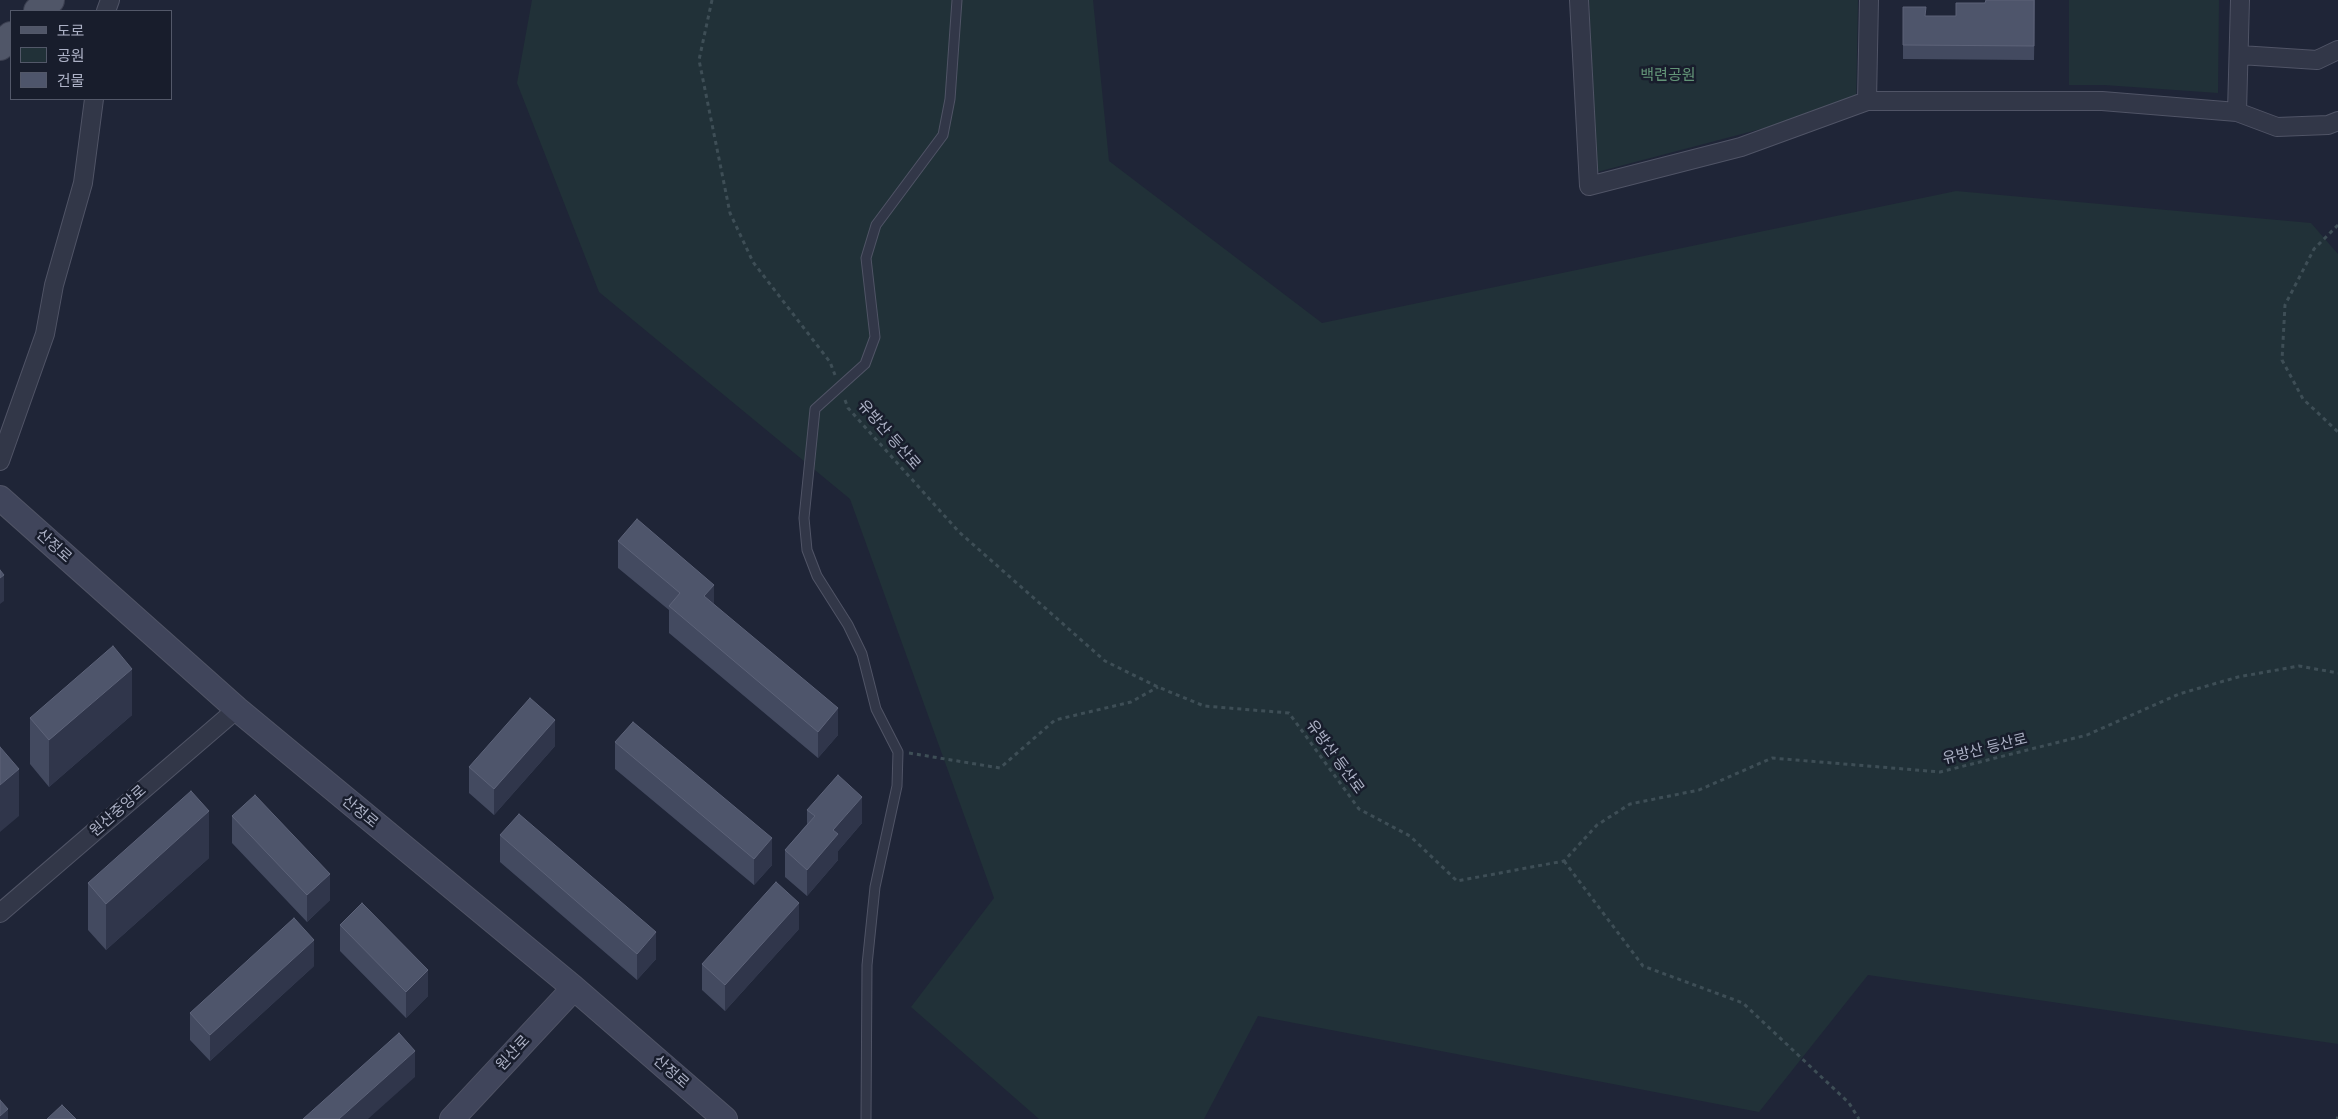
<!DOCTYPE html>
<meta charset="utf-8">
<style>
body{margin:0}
#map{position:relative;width:2338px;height:1119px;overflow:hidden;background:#1f2537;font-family:Raleway,"Noto Sans KR",sans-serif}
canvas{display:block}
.legend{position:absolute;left:10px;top:10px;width:162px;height:90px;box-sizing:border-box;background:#181d2c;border:1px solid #535869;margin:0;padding:6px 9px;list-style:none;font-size:15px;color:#acb1c5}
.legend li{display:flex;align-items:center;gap:10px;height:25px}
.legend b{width:25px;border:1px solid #535869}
</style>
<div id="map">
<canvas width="2338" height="1119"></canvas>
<ul class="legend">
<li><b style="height:6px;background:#505668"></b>도로</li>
<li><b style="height:14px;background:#213138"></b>공원</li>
<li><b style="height:14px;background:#4e556b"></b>건물</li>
</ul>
</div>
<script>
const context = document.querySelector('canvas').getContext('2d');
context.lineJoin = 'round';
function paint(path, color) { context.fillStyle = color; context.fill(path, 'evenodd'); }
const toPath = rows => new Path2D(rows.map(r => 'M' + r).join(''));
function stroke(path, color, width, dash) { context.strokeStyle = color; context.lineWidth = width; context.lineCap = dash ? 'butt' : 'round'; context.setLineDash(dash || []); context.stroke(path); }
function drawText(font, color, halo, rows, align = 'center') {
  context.font = font + ' Raleway,"Noto Sans KR",sans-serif'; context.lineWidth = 5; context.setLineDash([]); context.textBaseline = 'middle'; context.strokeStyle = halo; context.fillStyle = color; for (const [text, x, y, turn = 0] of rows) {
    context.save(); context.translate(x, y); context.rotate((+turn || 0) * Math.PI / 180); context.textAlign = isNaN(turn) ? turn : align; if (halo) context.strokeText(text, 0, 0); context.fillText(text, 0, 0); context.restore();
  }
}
paint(toPath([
 [532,0,1093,0,1109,161,1322,323,1956,191,2311,223,2338,254,2338,1044,1868,975,1759,1112,1258,1016,1204,1119,1039,1119,911,1007,994,898,850,499,599,292,517,83],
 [1589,0,1858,0,1856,104,1597,172],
 [2069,0,2219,0,2218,93,2104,85,2069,85]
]), '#213138');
const lane = toPath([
 [866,1119,867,965,875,887,897,786,898,752,876,709,862,654,848,625,817,576,807,550,804,518,815,409,865,364,875,337,866,258,876,225,943,135,950,99,957,0]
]);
const street = toPath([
 [1579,0,1589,186,1741,147,1867,101,2102,101,2237,112,2277,127,2328,125,2338,121],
 [106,11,110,0],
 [2240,55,2317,60,2338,50],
 [1867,101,1869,0],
 [2237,112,2240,0],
 [0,461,45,334,54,285,83,183,94,99],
 [0,913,237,709]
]);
const secondary = toPath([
 [0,498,237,709,574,988,725,1119],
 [452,1119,574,988]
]);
const primary = toPath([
 [38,11,50,0],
 [0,46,11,36]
]);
stroke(lane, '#505466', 11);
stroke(street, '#505466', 20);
stroke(secondary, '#505466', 26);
stroke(primary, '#3c4051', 30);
stroke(toPath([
 [712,0,699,60,730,213,753,262,830,362,835,375],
 [2338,225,2314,249,2285,305,2282,360,2303,399,2338,432],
 [845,400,848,408,959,532,1105,661,1158,687,1204,706,1289,713,1359,809,1410,836,1457,881,1564,861,1597,825,1630,804,1699,790,1772,758,1940,772,2087,735,2179,694,2238,677,2299,666,2338,673],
 [909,753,1000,768,1055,720,1131,702,1158,687],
 [1564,861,1643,966,1743,1003,1849,1103,1859,1119],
 [2337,1119,2338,1117]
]), '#3e4e56', 3, [4, 4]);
stroke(lane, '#323748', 9);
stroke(street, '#323748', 18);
stroke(secondary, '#40455b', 24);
stroke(primary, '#505668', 28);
paint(toPath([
 [2035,0,2034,60,1903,59,1903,7,1926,16,1956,16,1985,3],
 [618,541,714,604,838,735,818,758,669,633,669,610,618,568],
 [132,715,49,787,30,764,30,718],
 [615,742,772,865,754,885,615,769],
 [555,746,494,815,469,793,469,767],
 [807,810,862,823,838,851,838,860,807,896,785,877,785,850,807,824],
 [232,816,330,900,307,922,232,843],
 [500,835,656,959,637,980,500,862],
 [209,858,106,950,88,930,88,883],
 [340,925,428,996,406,1018,340,951],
 [799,929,725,1011,702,990,702,964],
 [314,966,210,1061,190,1040,190,1013]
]), '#434a60');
paint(toPath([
 [4,575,4,601,0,604,0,578],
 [714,585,714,611,704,596],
 [132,669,132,715,49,787,49,740],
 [838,708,838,735,818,758,818,732],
 [555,720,555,746,494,815,494,789],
 [19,769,19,816,0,832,0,785],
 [862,797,862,823,838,851,838,860,807,896,807,870,833,830],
 [209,811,209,858,106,950,106,904],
 [772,838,772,865,754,885,754,859],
 [330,874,330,900,307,922,307,895],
 [799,903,799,929,725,1011,725,985],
 [656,932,656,959,637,980,637,954],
 [314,940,314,966,210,1061,210,1035],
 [428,970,428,996,406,1018,406,992],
 [415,1051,415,1077,368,1119,339,1119],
 [8,1109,8,1119,0,1119,0,1116]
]), '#30364b');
const building = toPath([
 [1986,0,2034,0,2034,46,1903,45,1903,7,1926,7,1925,16,1956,16,1956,3,1985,3,1986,0],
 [637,519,714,585,704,596,838,708,818,732,669,606,680,593,618,541,637,519],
 [0,570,4,575,0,578,0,570],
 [113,646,132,669,49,740,30,718,113,646],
 [530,698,555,720,494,789,469,767,530,698],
 [633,722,772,838,754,859,615,742,633,722],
 [0,747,19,769,0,785,0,747],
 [838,775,862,797,833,830,838,834,807,870,785,850,815,816,807,810,838,775],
 [191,791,209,811,106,904,88,883,191,791],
 [255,795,330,874,307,895,232,816,255,795],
 [519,814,656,932,637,954,500,835,519,814],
 [776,882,799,903,725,985,702,964,776,882],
 [362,903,428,970,406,992,340,925,362,903],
 [294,918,314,940,210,1035,190,1013,294,918],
 [399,1033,415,1051,339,1119,303,1119,399,1033],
 [0,1100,8,1109,0,1116,0,1100],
 [62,1105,76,1119,47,1119,62,1105]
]);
paint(building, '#4e556b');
stroke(building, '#5d6379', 1);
drawText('15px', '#639578', '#181d2c', [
 ["백련공원",1668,75]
]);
drawText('15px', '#acb1c5', '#181d2c', [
 ["유방산 등산로",889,435,49],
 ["산정로",54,546,42],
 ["유방산 등산로",1985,749,-14],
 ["유방산 등산로",1335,757,54],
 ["원산중앙로",118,811,-41],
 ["산정로",360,812,39],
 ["원산로",513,1053,-47],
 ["산정로",671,1072,41]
]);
</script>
